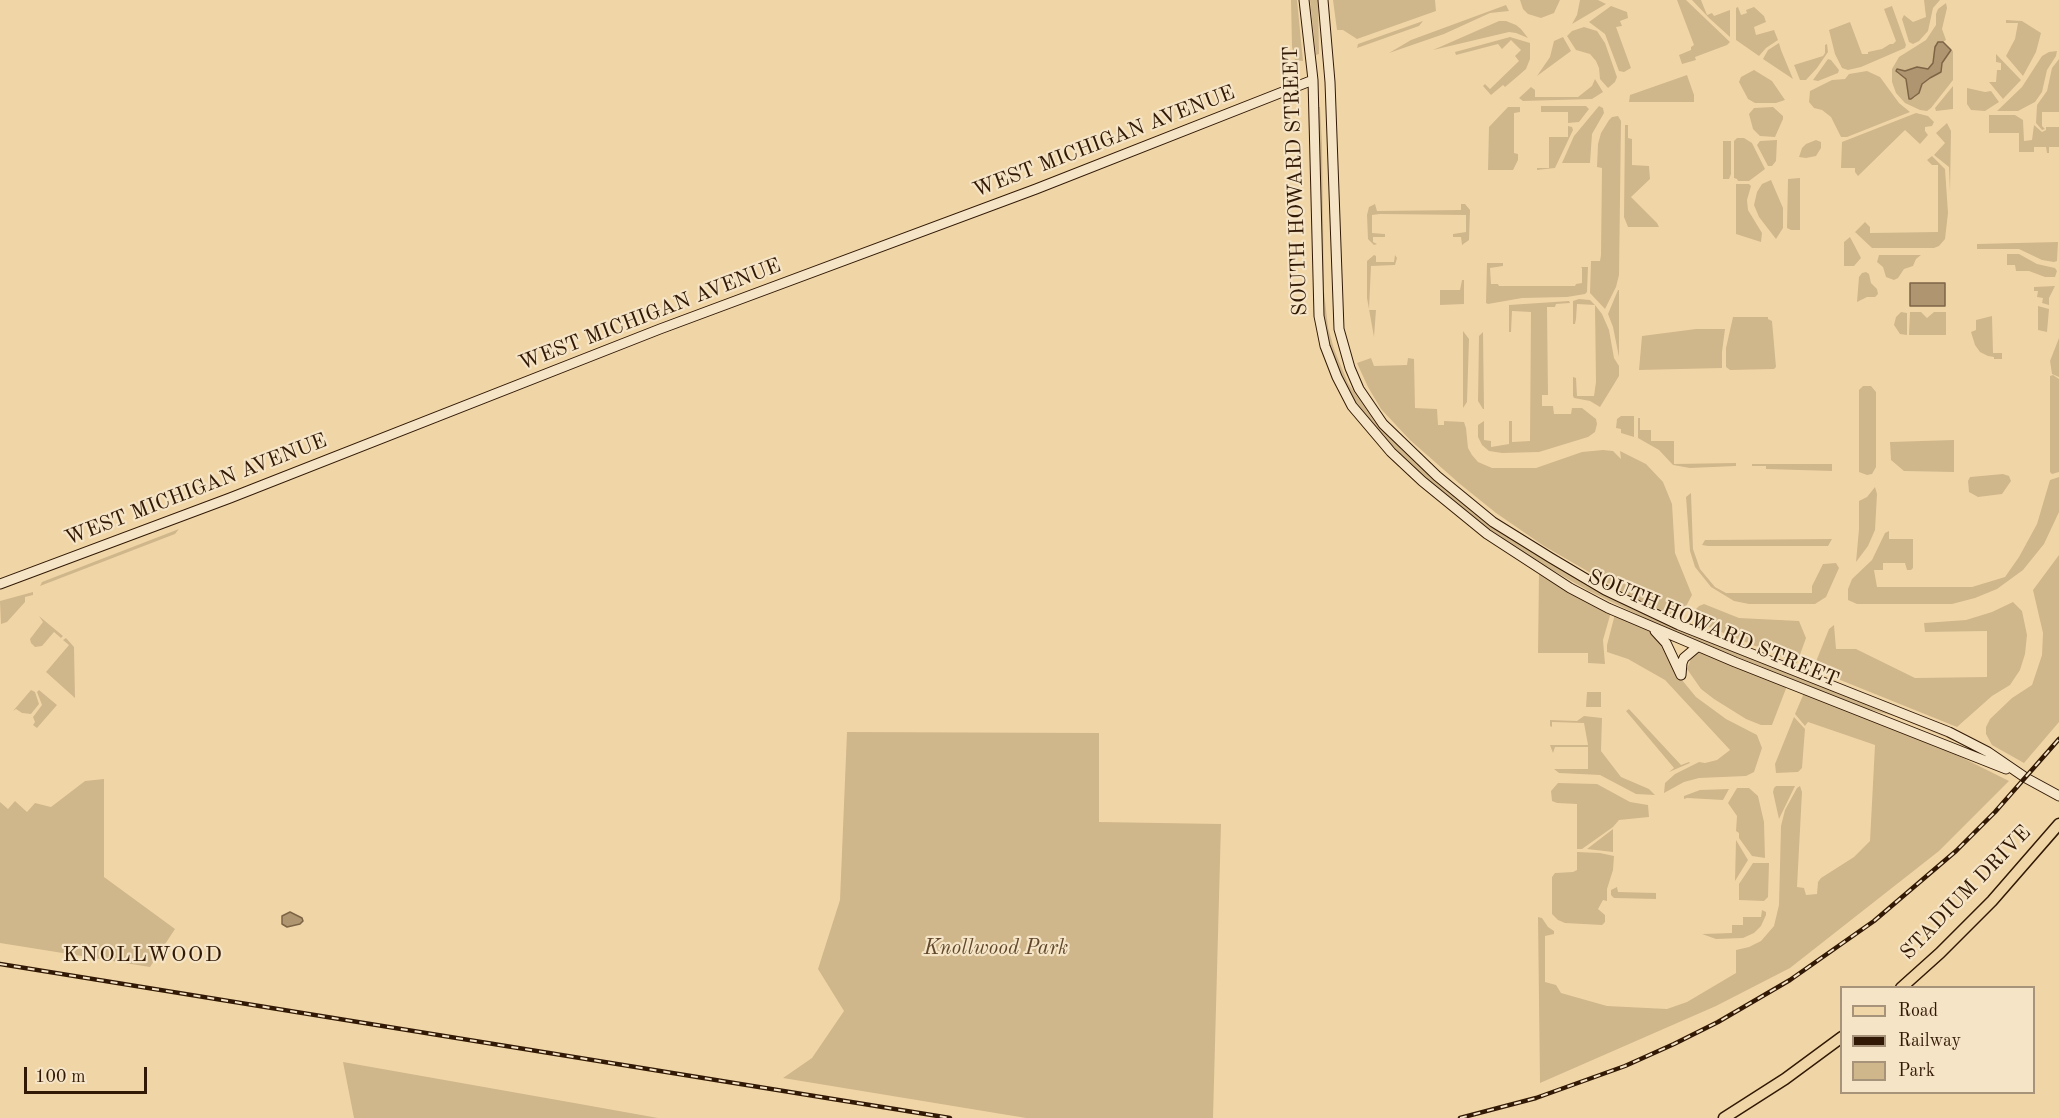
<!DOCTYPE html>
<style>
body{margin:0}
#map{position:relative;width:2059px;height:1118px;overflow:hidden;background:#f0d6a7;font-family:"Old Standard TT",serif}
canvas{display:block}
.legend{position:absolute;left:1840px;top:986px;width:195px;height:108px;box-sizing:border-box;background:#f5e4c6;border:2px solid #a79379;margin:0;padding:8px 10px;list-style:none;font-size:18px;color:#321905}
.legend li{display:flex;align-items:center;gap:12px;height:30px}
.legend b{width:30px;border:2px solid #a79379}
.scale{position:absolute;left:24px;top:1067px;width:123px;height:27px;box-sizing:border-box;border:3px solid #321905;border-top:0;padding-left:8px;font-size:18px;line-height:21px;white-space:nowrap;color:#321905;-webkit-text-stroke:4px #f5e4c6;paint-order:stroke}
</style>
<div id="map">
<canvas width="2059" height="1118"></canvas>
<ul class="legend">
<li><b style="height:8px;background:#f0d6a7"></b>Road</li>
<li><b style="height:8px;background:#321905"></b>Railway</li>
<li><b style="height:16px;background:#d0b68b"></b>Park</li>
</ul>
<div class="scale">100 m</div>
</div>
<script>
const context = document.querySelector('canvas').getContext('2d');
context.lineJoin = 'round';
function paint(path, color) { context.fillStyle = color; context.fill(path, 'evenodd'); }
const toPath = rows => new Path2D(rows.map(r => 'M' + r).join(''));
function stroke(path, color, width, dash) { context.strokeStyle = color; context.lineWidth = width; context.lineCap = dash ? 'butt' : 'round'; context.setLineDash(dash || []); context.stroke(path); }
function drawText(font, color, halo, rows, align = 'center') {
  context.font = font + ' "Old Standard TT",serif'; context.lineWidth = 4.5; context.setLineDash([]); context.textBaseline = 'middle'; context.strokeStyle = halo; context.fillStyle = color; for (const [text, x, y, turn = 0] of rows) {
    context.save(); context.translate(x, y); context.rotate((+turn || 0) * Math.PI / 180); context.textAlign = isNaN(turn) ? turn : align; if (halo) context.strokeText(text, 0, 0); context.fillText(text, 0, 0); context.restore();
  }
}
paint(toPath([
 [1291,0,1297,0,1303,61,1295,60,1292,47],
 [1310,0,1318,0,1319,54,1316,55],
 [1333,0,1435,0,1436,11,1357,39,1343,30,1337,30],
 [1520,0,1560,0,1554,13,1541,18,1528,14,1523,9],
 [1580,0,1598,0,1606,4,1572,24,1577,15],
 [1677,0,1686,0,1730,42,1727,45,1695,57,1696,60,1682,64,1679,55,1691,50,1691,47,1694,45],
 [1692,0,1701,0,1707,15,1712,13,1714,16,1730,10,1730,37,1709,18],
 [1924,0,1940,0,1933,8,1928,31,1919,41,1913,44,1909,42,1902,19,1904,15,1913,22,1926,17],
 [1946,3,1947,8,1942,29,1946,40,1943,42,1936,43,1933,63,1928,69,1917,67,1904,71,1897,69,1897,73,1906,79,1914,98,1919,93,1922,84,1941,72,1942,63,1951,50,1953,51,1953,80,1931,108,1927,111,1920,110,1905,103,1896,93,1892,82,1892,69,1899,57,1926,40,1936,25,1936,14,1938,9],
 [1506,5,1509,11,1490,13,1444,34,1389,53,1411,40],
 [1611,6,1627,12,1628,18,1620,21,1622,26,1616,27,1631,68,1624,72,1619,71,1605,34,1589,22],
 [1892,6,1906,45,1905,48,1861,67,1848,70,1842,68,1835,54,1829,30,1850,22,1862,54,1868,54,1868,52,1882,49,1890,44,1893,44,1896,41,1884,9],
 [1738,7,1741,15,1747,13,1746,10,1754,7,1764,16,1766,22,1754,27,1756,35,1774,30,1778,40,1766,48,1759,56,1736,40,1736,8],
 [2006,20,2022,21,2041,33,2036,52,2023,76,2006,56,2015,39,2018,23,2006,23],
 [1423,21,1419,26,1357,48,1358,44],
 [1499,21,1506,21,1516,25,1521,29,1528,38,1516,33,1509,32,1433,50],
 [1584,27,1597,31,1605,43,1617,77,1615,82,1608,88,1600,79,1599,68,1596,61,1590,54,1576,50,1567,36,1572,31],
 [1510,37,1530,43,1530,59,1526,69,1518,76,1505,87,1503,85,1491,95,1483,86,1485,84,1490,89,1519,61,1515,56,1521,50,1511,40,1502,49,1498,44,1456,55,1455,52],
 [1563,37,1571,51,1537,76,1550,57,1554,41],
 [1779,43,1781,50,1793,79,1763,59,1768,50],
 [1827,44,1828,52,1817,68,1806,80,1800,80,1794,65,1823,56,1825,53,1825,45],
 [2057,51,2056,56,2047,70,2042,92,2035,102,2018,111,1997,111,2022,87,2042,56,2049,52],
 [1996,54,2021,80,2003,99,1989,82,1996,82,1997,70,2001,70,2001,63,1996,62],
 [1828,59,1831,60,1839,70,1838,73,1818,81,1813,80],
 [2059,59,2059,112,2042,112,2042,126,2045,129,2042,130,2036,123,2037,105,2047,91,2052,68],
 [1754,70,1772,81,1785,100,1776,103,1755,103,1748,99,1739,82,1741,77],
 [1867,71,1880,77,1899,103,1910,112,1847,137,1841,137,1831,117,1822,110,1814,108,1809,102,1810,91,1832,80,1845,79,1849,74],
 [1687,75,1694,95,1694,102,1629,102,1630,95],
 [1595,79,1603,92,1592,99,1523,101,1519,98,1531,87,1535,90,1535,97,1578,97,1592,86],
 [1953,86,1953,109,1936,111,1935,108],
 [1967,88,1985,92,1991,91,1999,102,1985,111,1971,110,1967,104],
 [1541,106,1586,106,1589,109,1579,122,1568,123,1568,112,1541,112],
 [1599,106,1603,108,1604,113,1592,134,1590,163,1562,163,1574,136],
 [1317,107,1320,107,1322,144,1324,292,1328,327,1334,349,1348,383,1374,421,1419,465,1507,535,1546,561,1595,589,1935,731,1967,746,1894,716,1864,708,1661,626,1589,591,1538,562,1492,531,1432,483,1380,434,1362,413,1340,375,1328,342,1323,319,1321,264,1321,205],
 [1508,107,1520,107,1520,112,1514,113,1514,153,1518,154,1518,160,1513,170,1488,170,1489,127],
 [1773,107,1783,116,1783,119,1775,137,1760,136,1753,129,1749,114,1754,108],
 [1916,113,1928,116,1934,122,1932,126,1925,127,1925,131,1928,135,1920,144,1905,130,1858,176,1855,172,1855,168,1841,168,1842,142],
 [1989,115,2015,115,2023,120,2024,141,2032,140,2034,125,2042,132,2046,130,2046,127,2059,127,2059,147,2049,147,2049,153,2047,153,2046,147,2034,147,2034,152,2019,152,2019,133,1989,133],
 [1618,116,1621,121,1619,275,1616,287,1605,309,1590,293,1591,261,1600,261,1601,255,1602,168,1597,167,1598,144,1601,133,1609,120,1612,117],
 [1947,123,1951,131,1950,192,1949,167,1934,155,1945,143,1936,133],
 [1625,125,1628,125,1628,138,1632,139,1632,165,1649,166,1650,179,1631,197,1657,223,1659,227,1628,227,1624,217],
 [1568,126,1572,127,1573,130,1555,168,1537,170,1537,168,1549,168,1549,137,1568,137],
 [1737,138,1744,138,1752,143,1765,169,1749,181,1738,181,1737,179,1734,178,1734,141],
 [1816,140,1821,142,1821,148,1816,156,1806,158,1799,157,1802,148,1806,144],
 [1723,141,1731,141,1731,174,1729,179,1723,179],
 [1760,141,1777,140,1776,161,1772,166,1768,166,1757,145],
 [1932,156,1945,169,1948,213,1945,239,1939,246,1934,248,1872,248,1855,232,1865,222,1870,227,1870,233,1938,232,1938,165,1932,165,1927,160],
 [1800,178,1800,230,1791,230,1787,228,1788,179],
 [1771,180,1783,208,1783,228,1776,239,1759,217,1754,205,1757,192,1762,184],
 [1736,184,1749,184,1751,186,1747,200,1748,210,1762,233,1761,242,1736,234],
 [1375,204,1377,211,1461,210,1461,204,1465,204,1470,210,1469,240,1462,245,1461,237,1453,237,1453,234,1466,232,1466,215,1380,214,1372,215,1372,233,1385,234,1385,237,1373,237,1373,242,1377,244,1374,245,1368,239,1367,215,1369,207],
 [1850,237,1861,258,1854,266,1844,266,1844,242],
 [2058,242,2057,261,2054,262,2042,260,2019,249,1977,249,1977,244],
 [2007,254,2019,254,2037,264,2055,268,2057,271,2055,277,2045,277,2029,271,2016,271,2015,265,2007,265],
 [1374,255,1376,256,1376,262,1394,262,1395,255,1397,258,1395,265,1371,266,1369,310,1376,310,1374,337,1367,298,1367,261],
 [1879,255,1921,255,1916,259,1913,266,1904,269,1898,278,1894,280,1886,277,1883,267,1877,262],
 [1487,263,1503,263,1503,266,1490,268,1491,284,1498,284,1499,286,1575,286,1576,284,1582,283,1582,268,1581,267,1588,267,1587,292,1585,294,1567,297,1522,298,1488,304,1486,303],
 [1866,272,1869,274,1871,283,1877,289,1878,294,1875,297,1867,297,1857,302,1859,277,1862,273],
 [1462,280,1464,280,1464,304,1440,305,1440,290,1460,290],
 [2055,286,2049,298,2049,305,2042,303,2043,298,2037,297,2038,291,2034,291,2034,287],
 [1618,290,1619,290,1619,357,1613,327,1608,314],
 [1579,299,1590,300,1595,305,1602,314,1609,330,1614,358,1619,366,1619,376,1600,407,1590,401,1574,398,1573,396,1573,377,1576,378,1577,396,1594,396,1596,382,1595,305,1577,304,1576,319,1575,324,1573,324,1573,301],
 [1569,301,1570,303,1556,304,1555,307,1547,307,1548,395,1542,395,1542,406,1553,406,1554,414,1571,414,1572,408,1582,408,1596,419,1597,424,1595,432,1588,437,1539,452,1502,453,1489,451,1482,445,1478,437,1478,425,1484,421,1484,440,1491,441,1491,447,1509,444,1509,421,1512,421,1512,442,1530,441,1531,312,1512,311,1511,332,1509,332,1509,305],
 [2038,306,2049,309,2047,332,2038,330],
 [1901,312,1907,313,1907,335,1900,334,1894,325,1896,317],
 [1910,312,1921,312,1927,318,1934,312,1946,312,1946,335,1909,335],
 [1992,316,1993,353,2002,353,2002,359,1994,359,1994,357,1988,356,1980,352,1975,345,1971,332,1976,330,1976,320],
 [1733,317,1768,317,1768,319,1772,321,1776,367,1774,369,1730,370,1726,367,1726,348],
 [1696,329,1725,329,1722,352,1722,368,1639,370,1642,336],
 [1463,331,1469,339,1467,402,1463,408],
 [1483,332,1484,409,1483,409,1478,401,1479,336],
 [2059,338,2059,377,2052,374,2050,361],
 [1371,358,1374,366,1407,365,1408,358,1414,359,1415,408,1437,409,1438,425,1444,425,1444,421,1464,422,1466,428,1468,448,1472,455,1478,462,1492,468,1536,468,1582,452,1603,450,1613,451,1621,459,1620,451,1646,464,1663,482,1672,504,1675,553,1692,595,1683,612,1670,614,1627,594,1544,546,1496,513,1460,484,1410,440,1381,409,1368,387,1357,363],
 [2053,375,2059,379,2059,472,2052,474,2050,472,2050,376],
 [1863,386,1871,386,1876,392,1876,467,1872,474,1867,475,1859,472,1859,390],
 [1621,416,1634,416,1634,437,1621,433,1621,429,1616,428,1617,419],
 [1638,418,1640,418,1640,430,1651,430,1651,441,1674,441,1674,464,1736,463,1736,466,1690,468,1673,465,1659,450,1638,438],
 [1954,440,1954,472,1904,471,1891,460,1890,442],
 [1752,464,1832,464,1832,471,1766,469,1766,466,1752,466],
 [2003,474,2009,476,2011,481,2002,494,1978,497,1969,492,1968,481,1970,477],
 [2059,477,2059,512,2044,544,2023,570,1997,589,1975,598,1952,604,1857,604,1848,600,1848,589,1852,579,1872,560,1885,533,1889,531,1889,539,1913,539,1913,568,1911,570,1907,570,1905,563,1883,563,1883,570,1874,570,1877,587,1972,587,2005,577,2019,557,2037,524,2050,480],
 [1875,487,1877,494,1875,530,1868,546,1856,562,1859,529,1859,501,1867,497],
 [1691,493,1693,549,1700,569,1715,587,1726,593,1812,593,1812,586,1823,564,1836,563,1839,568,1826,597,1815,604,1749,604,1734,601,1711,587,1695,567,1690,551,1686,497],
 [179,529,175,534,40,586,42,582],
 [1832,539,1828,546,1708,546,1702,545,1705,540],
 [2059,555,2059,722,2024,763,1992,745,1986,734,1986,727,1990,719,2012,698,2032,685,2042,655,2043,633,2033,590],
 [1539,572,1611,612,1603,640,1605,664,1588,663,1588,653,1538,653],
 [33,592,33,595,25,597,25,602,7,622,1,624,0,601],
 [2013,602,2022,611,2027,635,2025,654,2020,670,2010,685,1992,696,1957,727,1813,669,1829,629,1834,625,1836,649,1856,649,1915,678,1987,677,1987,631,1925,632,1924,623,1966,620,1992,612],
 [1704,604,1739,618,1799,621,1806,638,1797,663,1694,621,1692,618,1693,612,1699,606],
 [1615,614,1648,630,1659,638,1677,674,1696,697,1726,719,1757,735,1762,748,1754,772,1746,776,1699,778,1684,782,1664,793,1665,783,1675,774,1699,762,1705,763,1717,760,1730,750,1665,680,1628,659,1607,652,1607,645],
 [39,616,63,636,61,638,54,632,42,646,35,647,31,643,30,639,43,622],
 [66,638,74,647,75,698,46,672,69,645,63,640],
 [1700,652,1787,686,1772,725,1761,725,1746,719,1714,699,1701,689,1687,669,1692,656],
 [31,690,35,692,39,704,31,714,22,713,16,709,13,711],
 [39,690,57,705,37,728,33,725,35,722,33,717,42,705,37,692],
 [1587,692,1601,692,1601,707,1586,707],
 [1804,693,1957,755,2009,781,1939,851,1790,968,1716,1006,1540,1083,1538,917,1542,918,1548,927,1554,931,1554,934,1545,936,1545,982,1556,985,1561,993,1607,1006,1667,1009,1687,1002,1736,973,1736,950,1749,947,1761,941,1774,926,1779,905,1781,826,1785,810,1797,788,1800,786,1802,792,1797,887,1804,888,1806,895,1817,894,1818,882,1821,878,1854,857,1870,841,1875,745,1808,722,1805,726,1795,714],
 [1629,709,1681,765,1689,762,1690,763,1669,772,1674,768,1626,711],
 [1584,716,1602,718,1601,751,1621,777,1649,789,1655,795,1636,794,1600,775,1559,773,1554,769,1588,769,1588,747,1555,747,1553,753,1550,745,1588,745,1584,723,1552,722,1552,727,1550,726,1550,720,1577,721],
 [1794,717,1805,729,1802,768,1798,772,1776,773,1775,764],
 [847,732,1099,733,1099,822,1221,824,1213,1118,1026,1118,783,1078,812,1058,844,1011,818,969,840,900],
 [104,779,104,877,175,929,150,967,0,943,0,802,8,809,15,801,27,812,35,803,51,807,85,781],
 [1558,783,1597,784,1630,802,1648,805,1649,817,1619,820,1613,827,1582,849,1577,849,1577,804,1557,803,1552,801,1551,791],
 [1776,786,1795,786,1779,819,1773,792,1774,788],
 [1737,788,1749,788,1758,796,1764,822,1765,858,1752,856,1739,838,1739,833,1736,831,1737,816,1728,803],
 [1729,789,1723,800,1687,798,1684,799,1684,796,1700,790],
 [1613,829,1613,852,1587,849],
 [1736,840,1748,860,1735,881],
 [1577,852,1600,853,1614,856,1613,870,1607,889,1607,901,1603,900,1598,909,1605,915,1605,922,1602,925,1565,923,1558,920,1552,914,1552,877,1555,873,1573,872,1577,870],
 [1753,863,1769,863,1768,897,1764,901,1739,900,1739,884],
 [1617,887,1618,892,1656,893,1656,899,1614,898,1611,895,1611,890],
 [1762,910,1766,912,1766,915,1761,926,1754,933,1743,938,1716,939,1702,934,1732,933,1732,925,1743,925,1743,917,1761,917],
 [343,1062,580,1104,658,1118,354,1118]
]), '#d0b68b');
const water = toPath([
 [1938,42,1943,42,1951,50,1942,63,1941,72,1930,78,1922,84,1919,93,1911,99,1909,99,1906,79,1896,71,1897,69,1905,71,1917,67,1928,69,1933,63,1935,47,1938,42],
 [1910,283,1945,283,1945,306,1910,306,1910,283],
 [290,912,302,918,303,921,300,924,287,927,282,924,282,916,290,912]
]);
paint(water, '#af9670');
stroke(water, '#7d6445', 1.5);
const secondary = toPath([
 [1304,0,1313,80,1319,316,1325,346,1337,377,1352,406,1391,452,1422,481,1487,534,1570,588,1608,608,1735,662,2006,769],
 [1323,0,1330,82,1339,329,1350,368,1359,389,1383,424,1437,476,1493,522,1551,558,1605,590,1679,625,1949,732,1988,752,2026,778,2059,796],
 [0,584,230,498,660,329,1036,189,1313,80],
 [1655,631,1666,643,1681,675],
 [1681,675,1682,663,1684,658,1697,647]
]);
const primary = toPath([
 [1901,988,1940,953,1992,901,2059,824],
 [1724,1118,1785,1079,1842,1037]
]);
stroke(secondary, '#321905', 11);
stroke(primary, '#321905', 13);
stroke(secondary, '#f5e4c6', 9);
stroke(primary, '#f0d6a7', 10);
const rail = toPath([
 [0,964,950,1118],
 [1460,1118,1536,1098,1625,1066,1674,1044,1718,1022,1790,980,1874,921,1956,851,1995,812,2059,739]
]);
stroke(rail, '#321905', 4.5);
stroke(rail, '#f5e4c6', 2, [7]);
drawText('21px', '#321905', '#f5e4c6', [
 ["WEST MICHIGAN AVENUE",1104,142,-21],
 ["SOUTH HOWARD STREET",1296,181,-92],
 ["WEST MICHIGAN AVENUE",650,315,-21],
 ["WEST MICHIGAN AVENUE",196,490,-21],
 ["SOUTH HOWARD STREET",1713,629,23],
 ["STADIUM DRIVE",1966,893,-46]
]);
drawText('italic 21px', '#61482d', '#f5e4c6', [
 ["Knollwood Park",996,948]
]);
context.letterSpacing = '1.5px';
drawText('22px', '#321905', '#f5e4c6', [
 ["KNOLLWOOD",143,955]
]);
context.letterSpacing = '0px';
</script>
